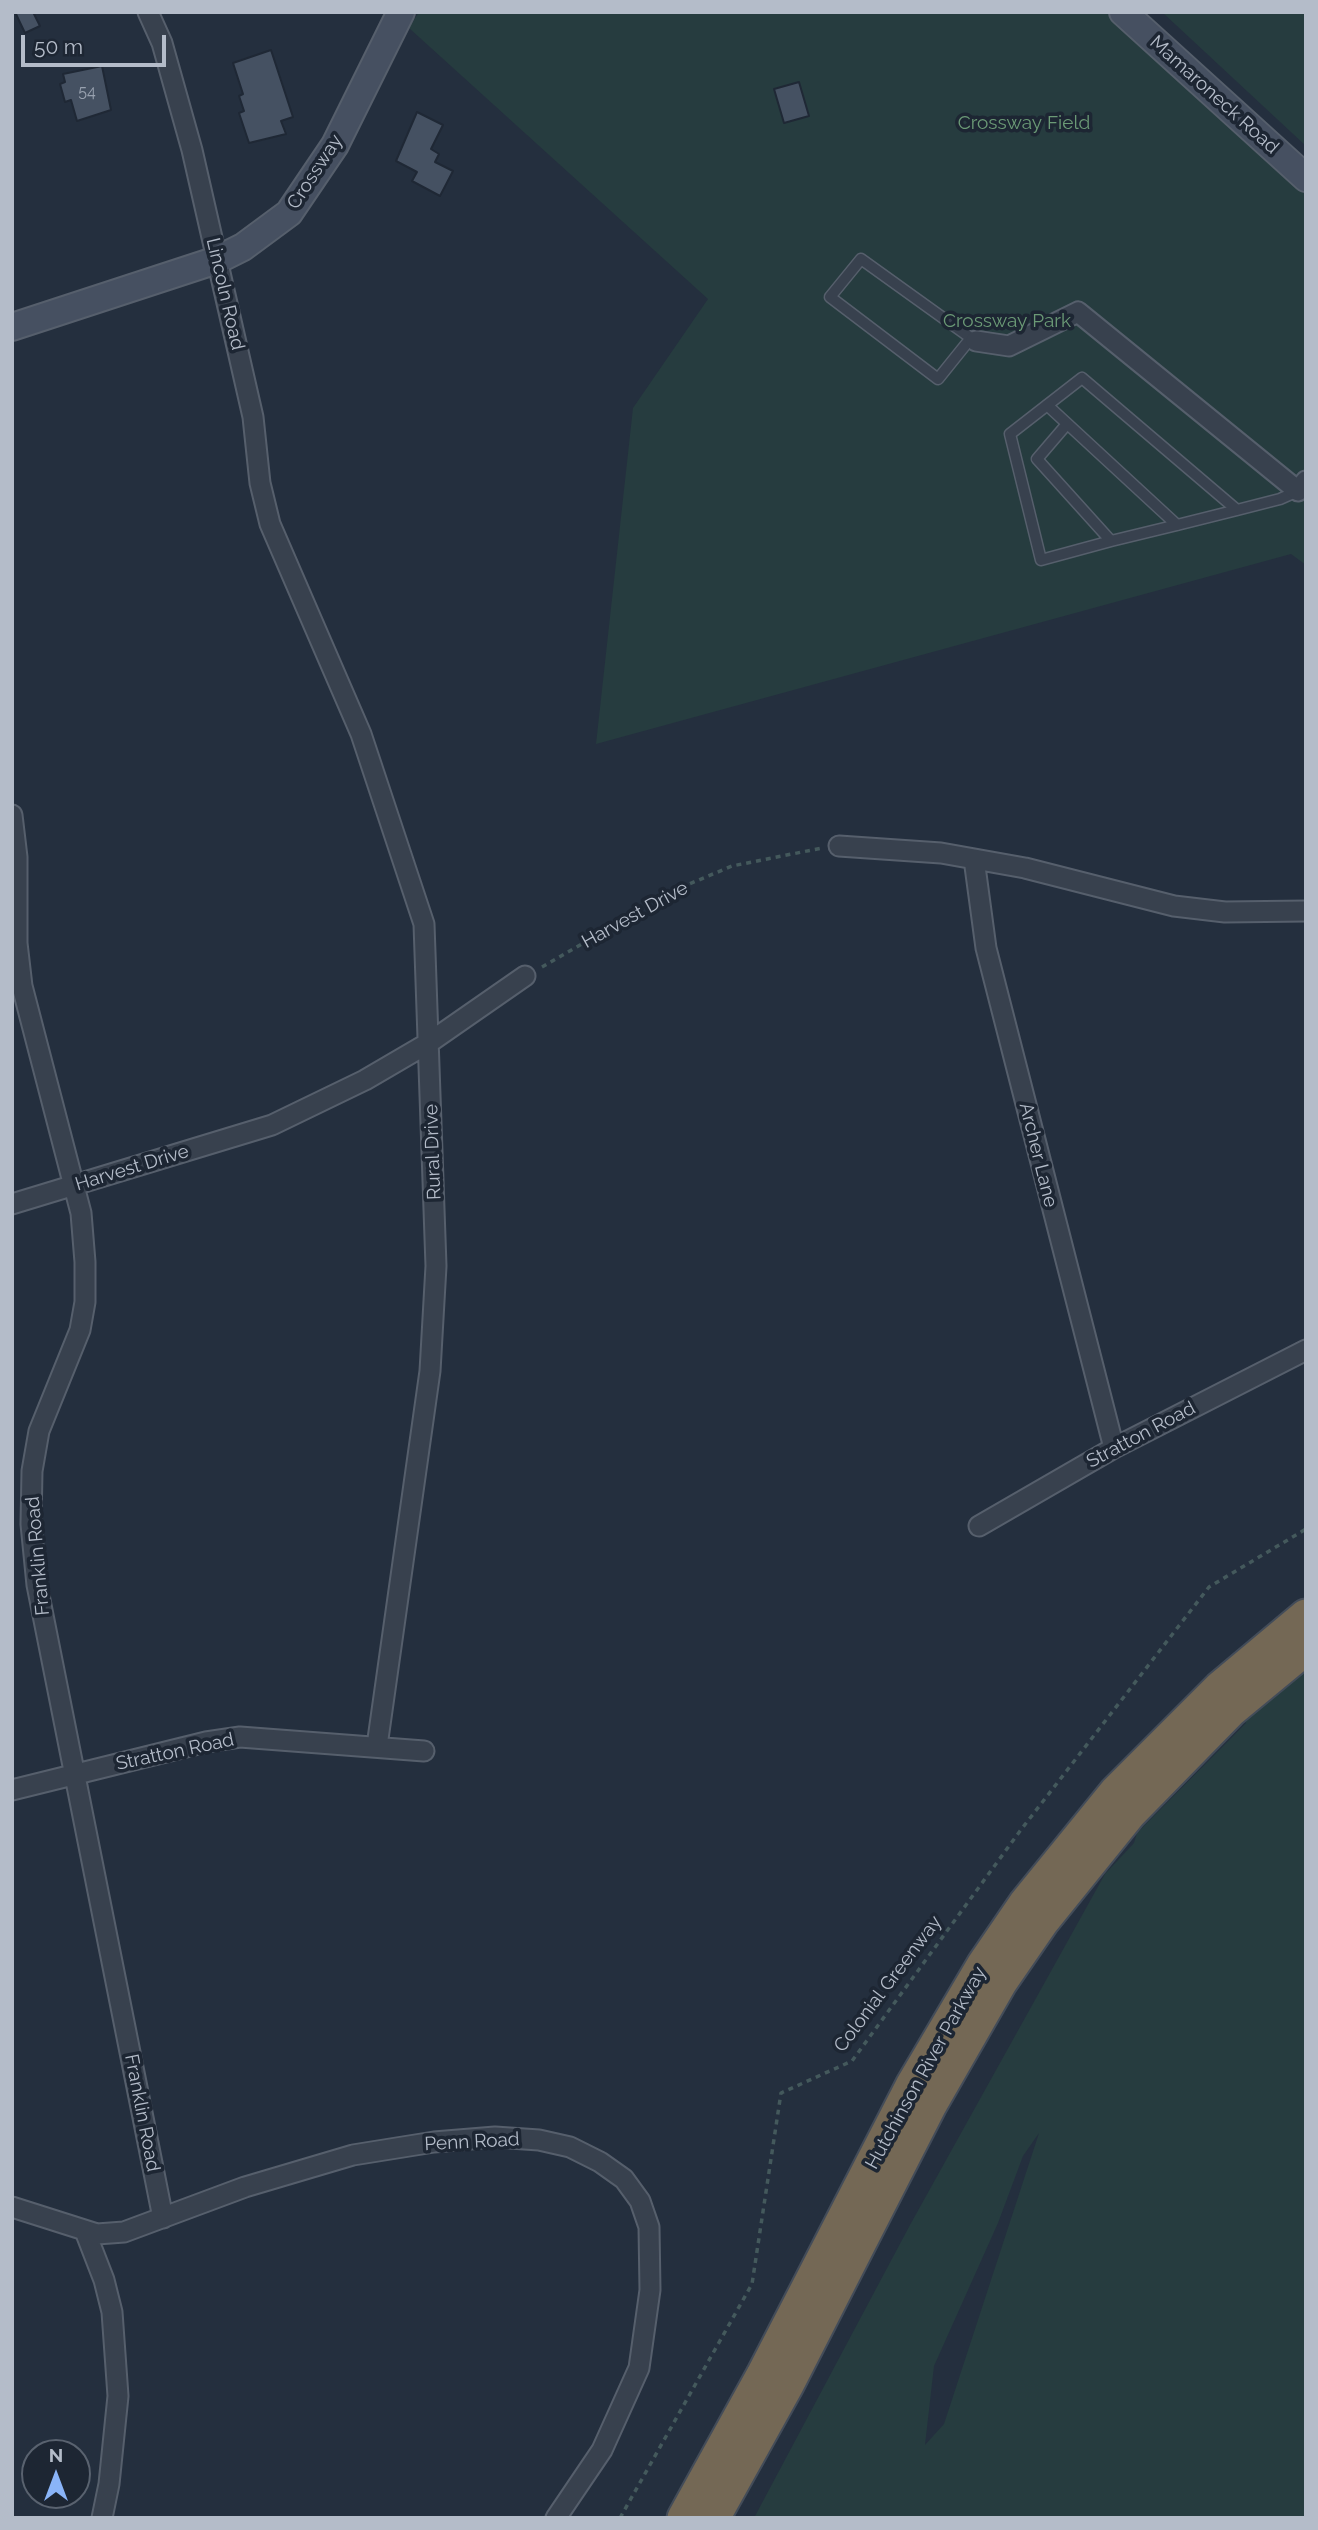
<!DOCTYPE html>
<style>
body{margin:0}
#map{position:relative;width:1318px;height:2530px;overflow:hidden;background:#242f3e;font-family:Raleway,sans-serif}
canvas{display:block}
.frame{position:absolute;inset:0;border:14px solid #b4bcc9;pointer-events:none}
.north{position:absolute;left:21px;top:2439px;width:70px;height:70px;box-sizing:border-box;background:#1d2633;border:2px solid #59626f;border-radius:50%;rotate:0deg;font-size:19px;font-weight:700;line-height:28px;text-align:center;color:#b4bcc9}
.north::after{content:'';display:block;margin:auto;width:24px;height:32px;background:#8ab4f8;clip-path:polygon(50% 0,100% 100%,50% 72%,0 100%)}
.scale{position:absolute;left:21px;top:35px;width:145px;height:32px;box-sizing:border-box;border:4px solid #b4bcc9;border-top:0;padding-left:9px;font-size:21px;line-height:24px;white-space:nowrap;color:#b4bcc9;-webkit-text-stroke:5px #1d2633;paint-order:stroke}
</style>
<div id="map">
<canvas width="1318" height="2530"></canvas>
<div class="frame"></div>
<div class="north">N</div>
<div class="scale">50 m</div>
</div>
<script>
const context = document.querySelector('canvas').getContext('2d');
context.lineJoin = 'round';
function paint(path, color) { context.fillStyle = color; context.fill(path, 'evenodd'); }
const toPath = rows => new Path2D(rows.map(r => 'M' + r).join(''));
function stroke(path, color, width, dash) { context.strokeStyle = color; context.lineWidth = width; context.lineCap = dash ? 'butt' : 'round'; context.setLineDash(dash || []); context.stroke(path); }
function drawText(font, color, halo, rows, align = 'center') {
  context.font = font + ' Raleway,sans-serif'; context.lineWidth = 7; context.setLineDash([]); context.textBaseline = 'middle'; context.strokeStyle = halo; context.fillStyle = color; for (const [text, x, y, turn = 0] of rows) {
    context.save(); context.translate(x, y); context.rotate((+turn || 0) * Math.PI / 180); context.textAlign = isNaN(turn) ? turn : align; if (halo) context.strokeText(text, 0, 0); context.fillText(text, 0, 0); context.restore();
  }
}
paint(toPath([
 [419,12,1110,12,1306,193,1306,565,1291,554,596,744,633,408,708,299,409,28],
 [1162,12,1306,12,1306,146],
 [1306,1662,1306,2518,754,2518,910,2225,1105,1874,1134,1843,1137,1833,1246,1723,1241,1714],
 [1039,2133,944,2424,925,2445,934,2366,998,2223,1023,2156]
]), '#263c3f');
const building = toPath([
 [15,12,33,12,40,26,25,33,15,12],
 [271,50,293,117,281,121,286,134,249,143,239,113,244,111,239,96,243,94,233,63,271,50],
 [102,66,111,110,77,121,71,100,65,102,60,84,65,82,63,74,102,66],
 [799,82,809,116,784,123,774,89,799,82],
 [417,112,443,125,431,149,439,154,435,162,453,171,440,196,412,181,417,172,396,161,417,112]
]);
paint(building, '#455162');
stroke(building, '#1f2835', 2);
const lane = toPath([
 [971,338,938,379,830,297,861,259,971,338,976,341],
 [1047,405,1177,525],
 [1067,424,1037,459,1111,541],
 [1237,510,1082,378,1010,434,1041,560,1111,541,1177,525,1237,510,1280,499,1298,491]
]);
const street = toPath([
 [148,12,162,43,192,150,253,417,260,483,270,524,361,734,424,924,436,1266,430,1371,377,1746],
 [976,341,1009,346,1078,312,1298,491,1306,481],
 [12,815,17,857,17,943,22,986,81,1213,85,1262,85,1302,80,1330,39,1431,32,1471,31,1524,37,1585,163,2218],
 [839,846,941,853,1025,868,1174,906,1225,912,1306,911],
 [974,859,986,948,1114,1448],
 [12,1204,272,1125,365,1080,430,1042,525,976],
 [979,1526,1114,1448,1306,1350],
 [12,1790,206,1742,240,1737,424,1751],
 [12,2207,97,2234,124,2232,245,2187,353,2155,434,2142,495,2137,539,2140,570,2147,600,2162,624,2179,640,2201,649,2227,650,2290,639,2368,602,2450,556,2518],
 [85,2231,104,2280,112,2312,118,2396,109,2484,102,2518]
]);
const secondary = toPath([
 [1123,12,1306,178],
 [12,327,217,260,243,247,289,213,335,145,401,12]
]);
const highway = toPath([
 [684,2518,763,2375,912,2086,984,1964,1025,1904,1116,1792,1220,1688,1306,1616],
 [713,2518,787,2385,930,2105,1000,1983,1042,1922,1130,1813,1231,1710,1306,1648]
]);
stroke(lane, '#565f6c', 13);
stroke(street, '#565f6c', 23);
stroke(secondary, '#565f6c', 30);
stroke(highway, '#434c59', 37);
stroke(toPath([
 [542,967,675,890,732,866,822,848],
 [620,2518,752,2284,781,2093,852,2061,1020,1831,1209,1587,1306,1529]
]), '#44595c', 3.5, [5, 5]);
stroke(lane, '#38414e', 10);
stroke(street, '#38414e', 19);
stroke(secondary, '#465061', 26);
stroke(highway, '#746855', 33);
drawText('16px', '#98a1af', null, [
 ["54",87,92]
]);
drawText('19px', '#b4bcc9', '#1d2633', [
 ["Mamaroneck Road",1214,95,42],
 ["Crossway",315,172,-57],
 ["Lincoln Road",225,294,77],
 ["Harvest Drive",635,915,-29],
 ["Rural Drive",433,1152,-92],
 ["Archer Lane",1038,1155,76],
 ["Harvest Drive",132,1168,-17],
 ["Stratton Road",1141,1435,-28],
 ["Franklin Road",38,1556,-95],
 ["Stratton Road",175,1752,-12],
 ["Colonial Greenway",888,1984,-53],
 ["Hutchinson River Parkway",926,2068,-61],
 ["Franklin Road",142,2113,79],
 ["Penn Road",472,2142,-3]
]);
drawText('19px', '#6b9a76', '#1d2633', [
 ["Crossway Field",1024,123],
 ["Crossway Park",1007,321]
]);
</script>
